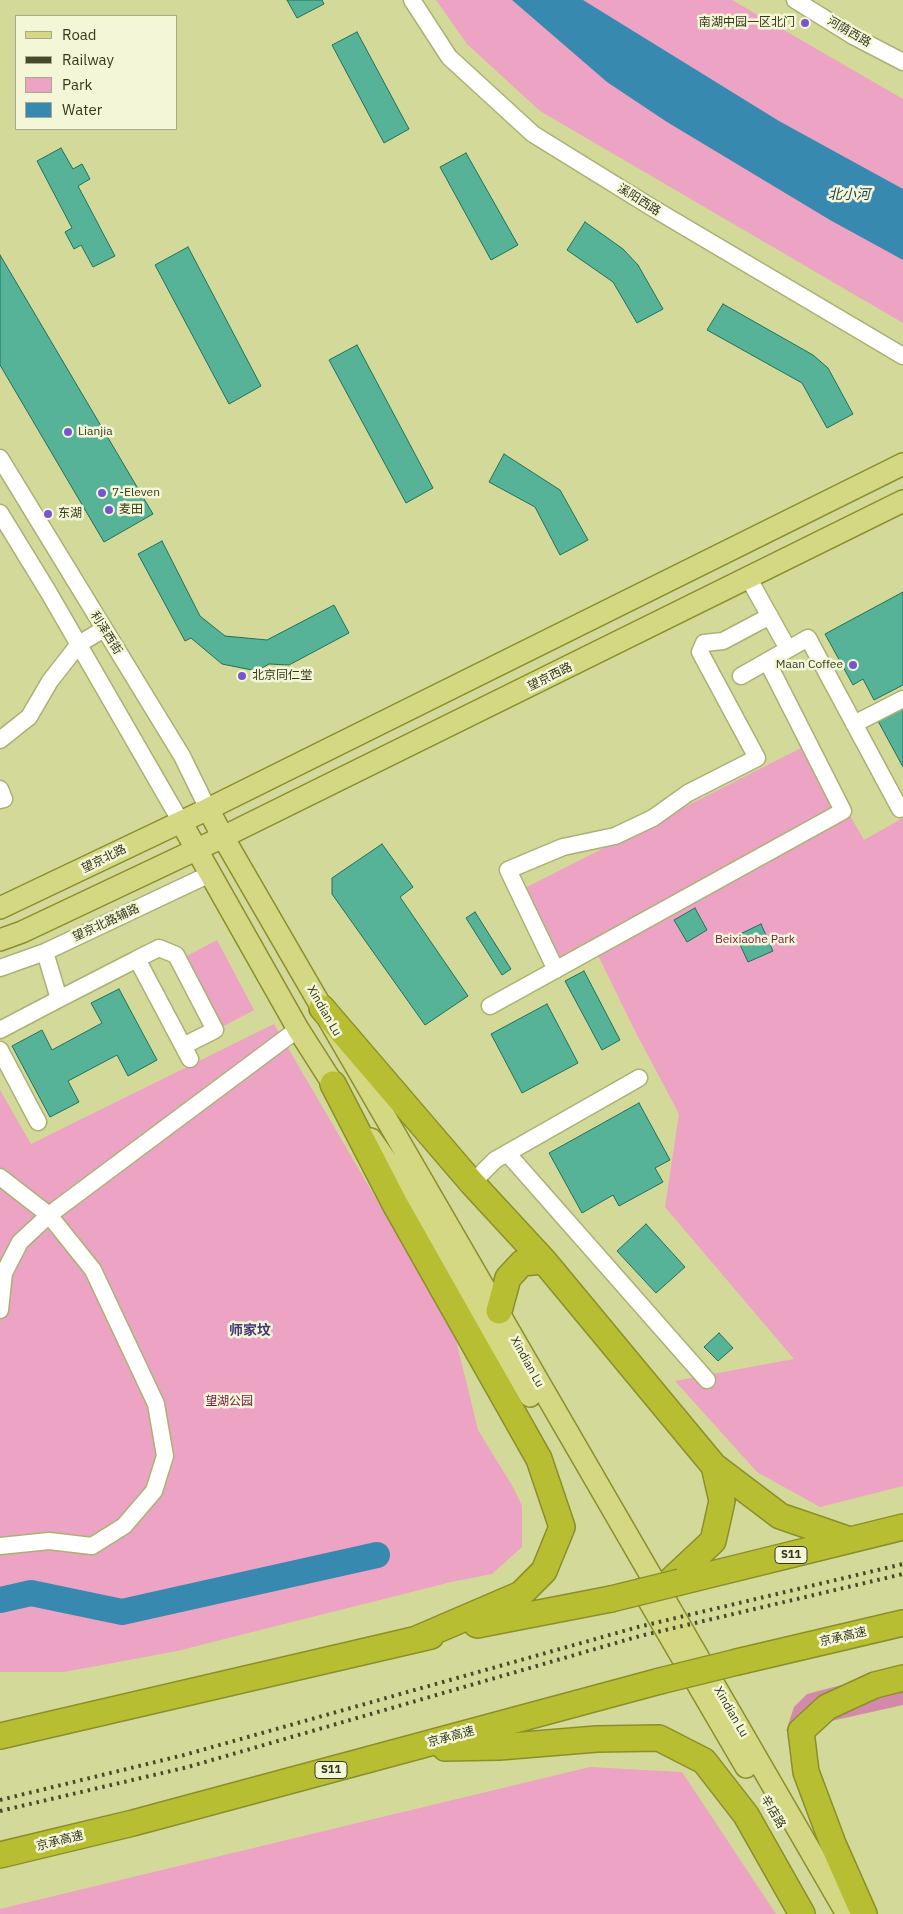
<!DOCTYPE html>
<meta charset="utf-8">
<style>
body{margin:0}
#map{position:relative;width:903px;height:1914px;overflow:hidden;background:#d3d999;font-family:"IBM Plex Sans",sans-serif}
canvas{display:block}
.legend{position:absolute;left:15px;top:15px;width:162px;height:115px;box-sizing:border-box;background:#f4f7d7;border:1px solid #a8aa8d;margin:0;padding:6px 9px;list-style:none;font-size:15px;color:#35371d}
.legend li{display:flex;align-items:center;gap:10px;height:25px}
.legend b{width:25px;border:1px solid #a8aa8d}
</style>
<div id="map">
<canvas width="903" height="1914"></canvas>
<ul class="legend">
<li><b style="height:6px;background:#d4d883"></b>Road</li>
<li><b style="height:6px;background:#47492b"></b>Railway</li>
<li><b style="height:14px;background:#eda3c3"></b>Park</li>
<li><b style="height:14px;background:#3789af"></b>Water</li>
</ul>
</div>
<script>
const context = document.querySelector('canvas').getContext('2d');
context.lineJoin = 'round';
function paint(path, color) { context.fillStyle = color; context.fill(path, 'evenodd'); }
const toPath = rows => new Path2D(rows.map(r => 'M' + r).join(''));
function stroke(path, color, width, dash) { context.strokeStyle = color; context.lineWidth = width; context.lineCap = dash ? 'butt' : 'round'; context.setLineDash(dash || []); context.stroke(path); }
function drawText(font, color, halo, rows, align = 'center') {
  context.font = font + ' "IBM Plex Sans","Noto Sans SC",sans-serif'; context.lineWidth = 5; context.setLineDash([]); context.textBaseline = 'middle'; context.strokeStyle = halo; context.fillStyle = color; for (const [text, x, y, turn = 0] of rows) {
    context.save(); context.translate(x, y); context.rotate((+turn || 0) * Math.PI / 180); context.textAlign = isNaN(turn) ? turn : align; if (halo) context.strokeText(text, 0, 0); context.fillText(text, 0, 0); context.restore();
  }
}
paint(toPath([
 [436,0,732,0,903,99,903,323,540,111,467,44],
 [809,744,864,840,903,818,903,1486,820,1507,757,1472,675,1381,794,1359,665,1207,679,1114,634,1029,592,943,558,961,523,889],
 [217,940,254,1010,222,1027,185,957],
 [274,1024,454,1332,478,1430,513,1487,522,1506,522,1547,492,1574,451,1582,177,1651,64,1672,0,1672,0,1090,31,1144],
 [590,1767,682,1772,776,1914,0,1914,0,1909]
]), '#eda3c3');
paint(toPath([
 [903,1669,903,1705,786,1731,794,1707,807,1694]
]), '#d38aaa');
paint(toPath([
 [512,0,583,0,779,121,903,189,903,260,830,220,667,122,607,82]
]), '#3789af');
stroke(toPath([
 [0,1600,31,1593,122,1612,377,1555]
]), '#3789af', 26);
const building = toPath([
 [287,0,322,0,324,4,297,18,287,0],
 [357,32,409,129,384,143,332,45,357,32],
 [61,148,73,169,82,164,90,179,78,186,115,256,93,267,81,245,74,249,65,232,72,228,37,161,61,148],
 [466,153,518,245,491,260,440,167,466,153],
 [585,222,623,249,638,265,663,309,637,323,613,282,567,250,585,222],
 [188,247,261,386,229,404,155,265,188,247],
 [0,255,153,514,104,542,0,365,0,255],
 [723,304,813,355,828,368,853,414,827,428,802,383,707,330,723,304],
 [357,345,433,488,406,503,329,360,357,345],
 [504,454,560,490,588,540,560,555,535,507,489,482,504,454],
 [162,541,200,616,225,636,267,640,334,605,349,633,289,665,269,664,257,671,222,664,191,638,185,641,138,554,162,541],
 [903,592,903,685,874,700,863,679,853,685,825,634,903,592],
 [903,708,903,767,878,721,903,708],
 [382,844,413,887,400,897,468,996,425,1025,332,894,332,878,382,844],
 [695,908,707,930,687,942,674,920,695,908],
 [475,912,511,969,502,975,466,918,475,912],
 [761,924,773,951,748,962,736,936,761,924],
 [584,971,620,1040,602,1050,565,981,584,971],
 [119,989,157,1060,128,1076,117,1055,68,1081,79,1102,50,1117,12,1046,42,1030,52,1050,102,1023,91,1003,119,989],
 [547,1004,578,1063,522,1093,491,1034,547,1004],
 [639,1103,670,1160,655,1168,663,1182,619,1206,613,1195,582,1213,549,1153,639,1103],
 [646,1224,685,1267,656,1293,617,1251,646,1224],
 [719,1333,733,1348,718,1361,704,1347,719,1333]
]);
paint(building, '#56b398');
stroke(building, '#20705c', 1);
const minor = toPath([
 [412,0,449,57,533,134,651,207,903,356],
 [795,0,853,36,903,62],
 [0,458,182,756,208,809],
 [0,513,49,593,181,822],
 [749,579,788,649],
 [741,676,808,638,900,809,903,808],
 [854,724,903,699],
 [0,740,29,717,50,681,79,644,104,629],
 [0,789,4,799,0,800],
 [137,959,159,948,176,955,215,1030,183,1046],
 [0,968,45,952,210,874],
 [556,970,508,870,563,847,615,836,653,818,688,793,757,758,700,652,704,643,723,641,770,616],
 [59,999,137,959,190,1059],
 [490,1006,843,811,767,661],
 [0,1030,59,999,45,952],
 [0,1050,38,1122],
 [508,1154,707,1380],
 [0,1177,49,1215,93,1270,156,1404,165,1456,154,1491,124,1526,92,1546,49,1541,0,1546],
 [472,1183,495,1160,639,1078],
 [0,1310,4,1273,20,1242,49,1215,298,1029]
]);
const major = toPath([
 [208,809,223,837,847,1914],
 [181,822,298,1029,342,1098],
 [0,908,208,809,903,464],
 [0,940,22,932,223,837,903,501],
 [371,1139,430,1223,530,1396],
 [642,1589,746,1767]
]);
const highway = toPath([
 [322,1008,472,1183,544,1261,714,1466,780,1516,850,1540],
 [333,1084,395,1204,539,1459,562,1527,544,1571,521,1594,414,1640],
 [499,1311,508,1278,522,1263,544,1261],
 [680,1582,903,1527],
 [667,1584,713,1541,722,1501,714,1466],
 [477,1625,611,1599],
 [737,1662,903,1623],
 [0,1736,431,1636],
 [445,1748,499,1747,597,1739,659,1738,704,1761,746,1815,802,1914],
 [0,1855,133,1823,660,1681],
 [864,1914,833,1844,806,1772,801,1731,827,1707,875,1685,903,1678]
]);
stroke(minor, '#acb173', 19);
stroke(major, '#8a8f2a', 24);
stroke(highway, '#8a8f2a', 28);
stroke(minor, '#fff', 16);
stroke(major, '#d4d883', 21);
stroke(highway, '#b8be31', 25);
stroke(toPath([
 [0,1800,184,1755,638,1627,903,1564],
 [0,1811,188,1767,640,1636,903,1574]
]), '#47492b', 4, [2.5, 5]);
const highwayBridge = toPath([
 [611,1599,680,1582],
 [660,1681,737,1662]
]);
stroke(highwayBridge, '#8a8f2a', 28, []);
stroke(highwayBridge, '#b8be31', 25);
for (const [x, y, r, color] of [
 [805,23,5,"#7755cf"],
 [68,432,5,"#7755cf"],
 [102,493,5,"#7755cf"],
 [109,510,5,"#7755cf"],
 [48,514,5,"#7755cf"],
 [853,665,5,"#7755cf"],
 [242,676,5,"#7755cf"]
]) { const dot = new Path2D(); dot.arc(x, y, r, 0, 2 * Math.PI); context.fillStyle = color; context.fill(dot); stroke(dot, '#f4f7d7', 2); }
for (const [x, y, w] of [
 [791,1555,32],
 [331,1770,32]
]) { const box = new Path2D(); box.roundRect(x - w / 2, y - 8.5, w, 17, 4); context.fillStyle = '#f4f7d7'; context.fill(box); stroke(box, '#35371d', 1); }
drawText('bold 11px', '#35371d', null, [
 ["S11",791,1555],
 ["S11",331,1770]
]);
drawText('12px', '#35371d', '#f4f7d7', [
 ["南湖中园一区北门",795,23,"right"],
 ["Lianjia",78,432],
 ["7-Eleven",112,493],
 ["麦田",119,510],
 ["东湖",58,514],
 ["Maan Coffee",843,665,"right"],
 ["北京同仁堂",252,676]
], 'left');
drawText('12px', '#35371d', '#f4f7d7', [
 ["河荫西路",849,32,30],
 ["溪阳西路",639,200,32],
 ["利泽西街",106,633,58],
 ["望京西路",550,677,-26],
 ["望京北路",104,859,-26],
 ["望京北路辅路",106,923,-25],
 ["Xindian Lu",324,1011,60],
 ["Xindian Lu",527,1362,61],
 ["京承高速",843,1637,-13],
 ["Xindian Lu",731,1712,60],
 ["京承高速",451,1737,-15],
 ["辛店路",773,1812,59],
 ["京承高速",60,1841,-14]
]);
drawText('12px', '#6e1847', '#f4f7d7', [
 ["Beixiaohe Park",755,940],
 ["望湖公园",229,1402]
]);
drawText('italic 14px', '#1d4052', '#f4f7d7', [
 ["北小河",849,195]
]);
drawText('bold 14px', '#463874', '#f4f7d7', [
 ["师家坟",250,1331]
]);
</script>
